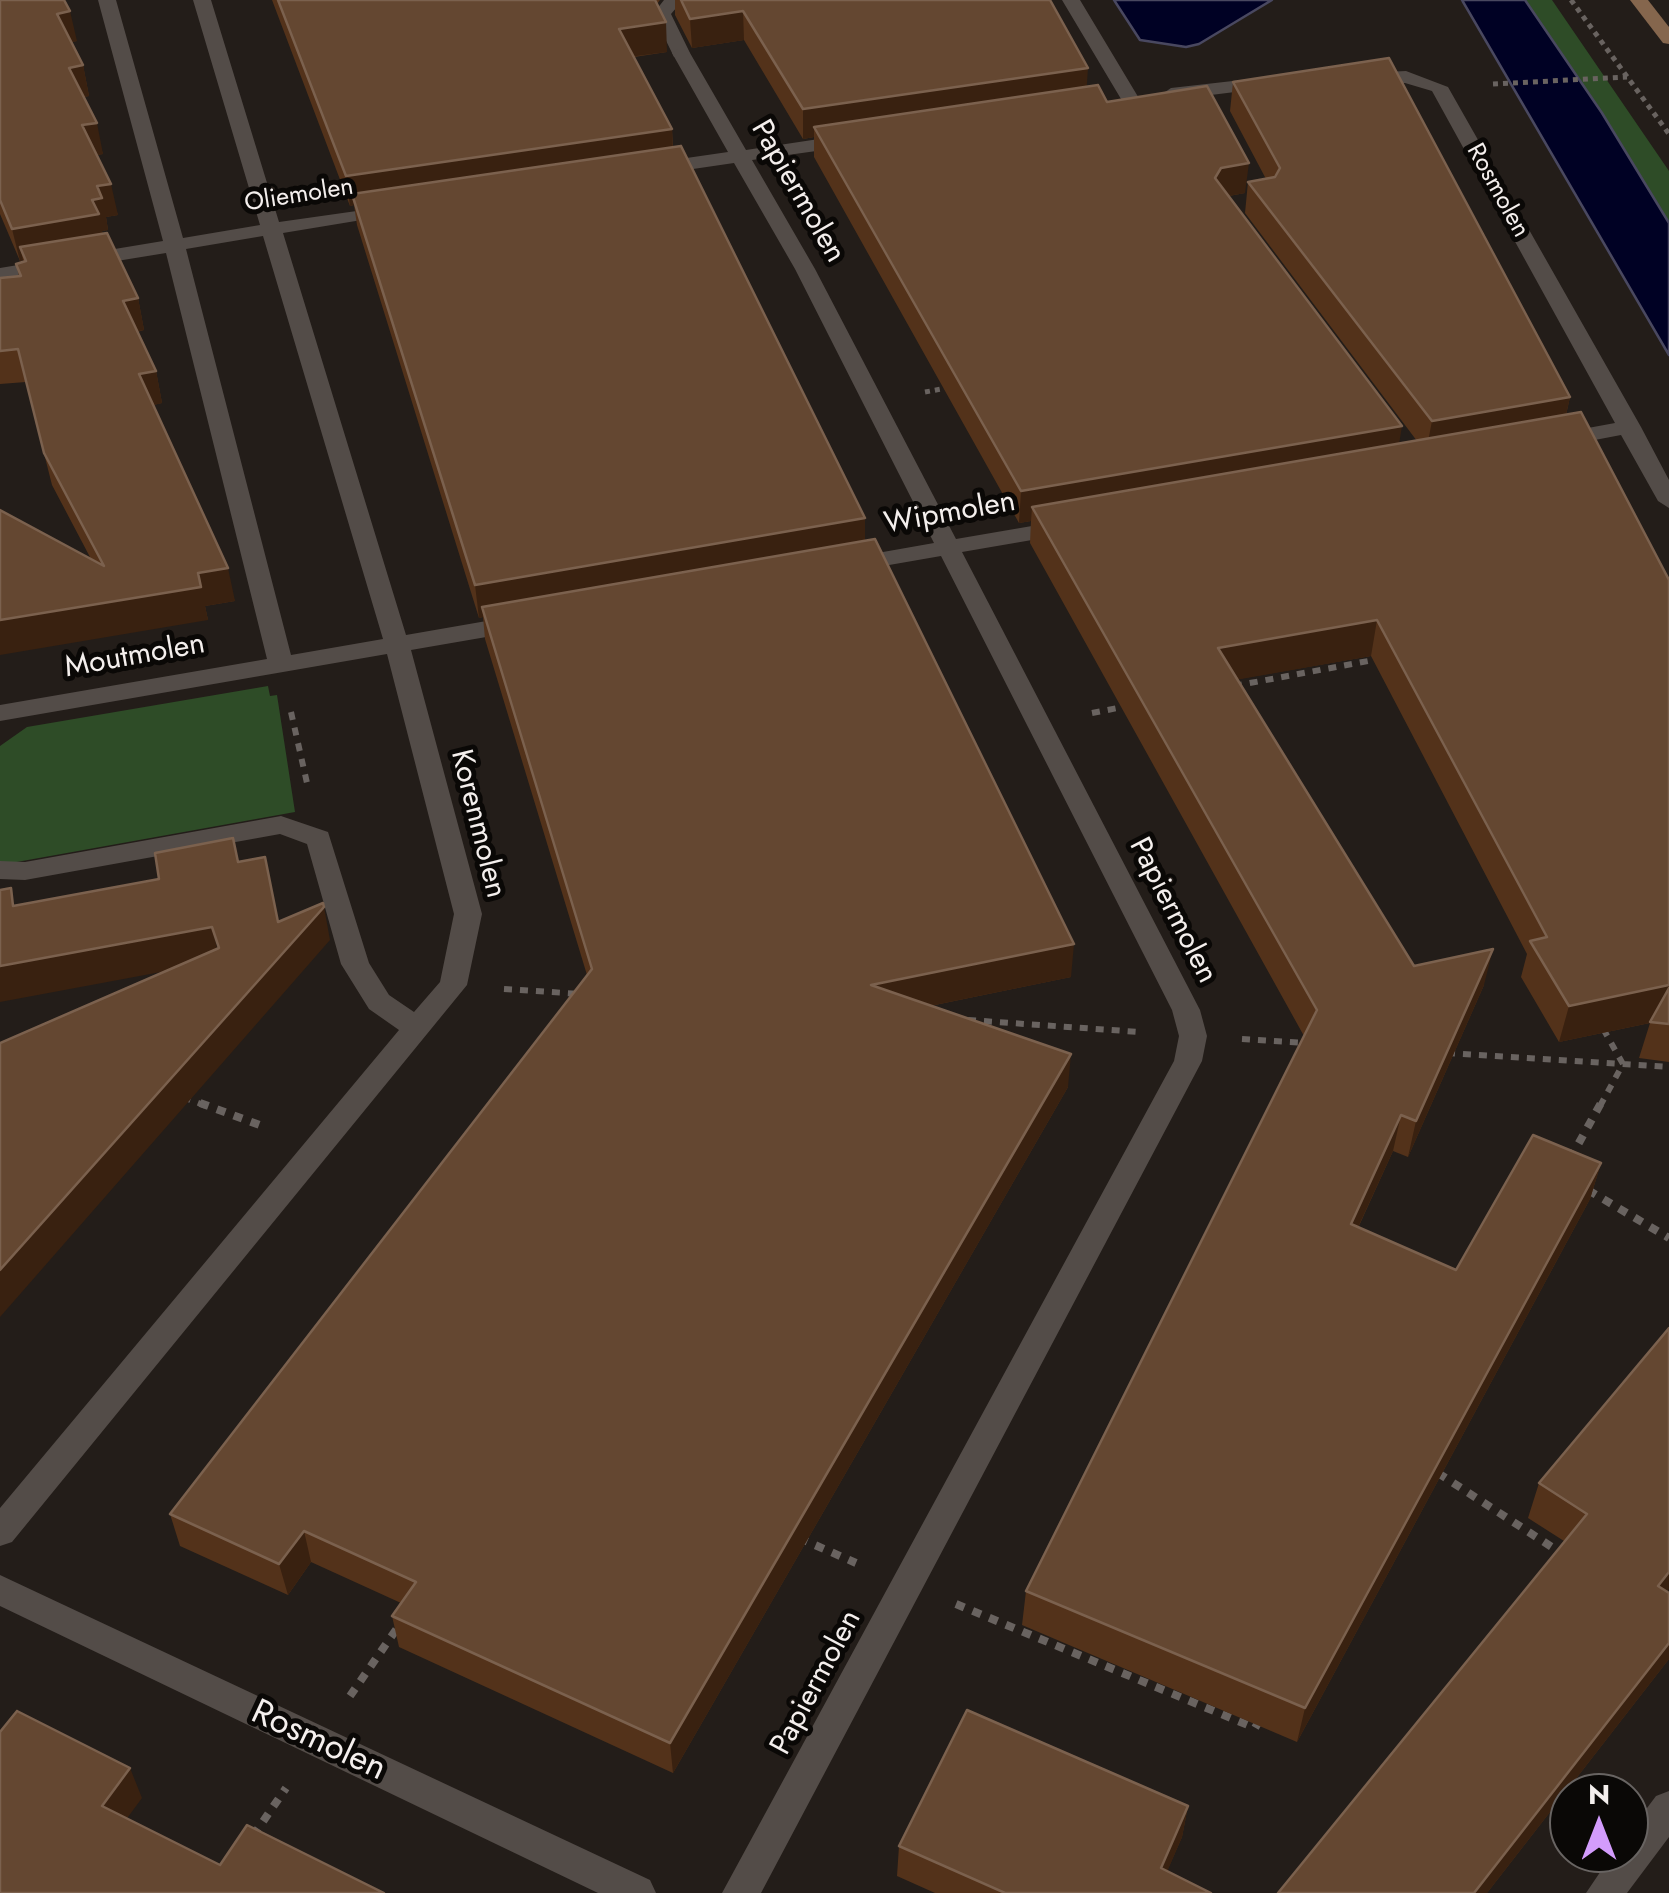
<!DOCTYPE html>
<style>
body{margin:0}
#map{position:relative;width:1669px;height:1893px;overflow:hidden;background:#231d19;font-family:Jost,sans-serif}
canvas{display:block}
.north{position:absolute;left:1549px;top:1773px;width:100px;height:100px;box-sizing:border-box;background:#0a0806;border:2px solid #686462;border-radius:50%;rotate:0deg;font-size:28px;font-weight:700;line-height:40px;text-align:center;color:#f4efed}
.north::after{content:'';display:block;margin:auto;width:35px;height:45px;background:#d39cfc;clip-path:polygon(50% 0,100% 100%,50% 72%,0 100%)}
</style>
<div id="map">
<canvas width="1669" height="1893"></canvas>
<div class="north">N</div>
</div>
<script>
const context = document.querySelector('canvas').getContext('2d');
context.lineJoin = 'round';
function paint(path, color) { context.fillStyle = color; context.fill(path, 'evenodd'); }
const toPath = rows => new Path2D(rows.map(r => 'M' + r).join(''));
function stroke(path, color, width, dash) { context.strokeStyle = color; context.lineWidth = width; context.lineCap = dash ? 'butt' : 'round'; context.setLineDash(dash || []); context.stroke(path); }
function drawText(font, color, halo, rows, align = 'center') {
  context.font = font + ' Jost,sans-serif'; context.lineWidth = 10; context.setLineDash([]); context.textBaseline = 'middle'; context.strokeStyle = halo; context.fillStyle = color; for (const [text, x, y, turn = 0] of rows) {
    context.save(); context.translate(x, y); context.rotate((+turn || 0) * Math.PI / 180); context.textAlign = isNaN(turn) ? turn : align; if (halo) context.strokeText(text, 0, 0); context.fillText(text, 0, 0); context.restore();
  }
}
paint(toPath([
 [1525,0,1552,0,1669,171,1669,223,1602,113],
 [268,686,270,696,277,695,295,812,0,865,0,746,27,727]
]), '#2e4c27');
const water = toPath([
 [1114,0,1272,0,1199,44,1186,47,1140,40,1114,0],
 [1462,0,1525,0,1602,113,1669,223,1669,355,1462,0]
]);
paint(water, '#000124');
stroke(water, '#494860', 2.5);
stroke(toPath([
 [1571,0,1669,134],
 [1493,84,1627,77],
 [925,392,952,387]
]), '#696360', 5, [5, 5]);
stroke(toPath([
 [1234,686,1379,659],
 [291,712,307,783],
 [1092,713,1128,706],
 [504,989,581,994],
 [968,1020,1140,1032],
 [1242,1039,1305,1043],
 [1447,1053,1669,1067],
 [183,1097,206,1106],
 [1600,1106,1623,1064,1601,1025]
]), '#696360', 6, [8, 8]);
stroke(toPath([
 [200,1103,265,1127],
 [1570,1159,1601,1103],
 [1588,1190,1669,1238],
 [1438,1473,1561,1553],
 [799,1538,856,1563],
 [956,1604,1255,1728,1259,1721],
 [350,1696,400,1624],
 [253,1836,286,1788]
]), '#696360', 8, [9, 9]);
paint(toPath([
 [664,0,683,0,671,14,690,53,688,57,674,57,653,14,664,0]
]), '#534c48');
paint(toPath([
 [98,0,116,0,183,238,260,225,193,0,211,0,279,222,399,205,399,213,392,215,283,233,406,635,521,615,533,623,521,631,411,650,482,914,467,985,12,1542,0,1546,0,1508,399,1030,369,1009,341,964,307,844,280,834,25,880,0,879,0,861,25,862,281,816,328,832,369,963,389,995,414,1012,440,982,454,914,387,654,0,721,0,705,267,659,166,253,0,280,0,268,163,241,98,0],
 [263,236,383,639,291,655,186,249,263,236],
 [1062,0,1080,0,1140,100,1138,104,1124,104,1062,0],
 [681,47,690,53,746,150,852,134,862,140,852,146,752,160,815,269,956,539,1067,520,1079,527,1067,534,962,552,1200,1010,1207,1036,1202,1061,761,1893,722,1893,1174,1061,1179,1036,1172,1010,941,556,849,572,837,565,849,558,934,543,795,269,734,163,652,175,642,169,652,163,728,152,672,53,681,47],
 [1406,71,1448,87,1641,427,1669,480,1669,508,1658,501,1621,435,1558,447,1547,440,1550,435,1615,423,1432,91,1405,83,1365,85,1356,79,1365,73,1406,71],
 [1268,77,1275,79,1275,87,1171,100,1162,94,1171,88,1268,77],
 [0,1575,650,1880,656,1893,598,1893,0,1606,0,1575],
 [1669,1791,1669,1837,1627,1893,1586,1893,1613,1853,1629,1853,1629,1832,1656,1796,1669,1791]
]), '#534c48');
paint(toPath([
 [1630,0,1648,0,1669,27,1669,44,1663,43,1630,0]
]), '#85664d');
paint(toPath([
 [0,0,77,41,71,42,83,65,89,96,84,97,103,154,97,155,118,215,106,217,108,230,102,231,103,234,138,298,144,330,137,332,156,371,162,403,153,405,235,601,205,606,208,620,91,559,52,485,26,382,0,384,0,278,19,276,16,264,24,262,23,260,20,261,0,214],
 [272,0,660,0,657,4,667,52,634,57,672,129,673,147,865,518,865,540,1071,977,930,1006,1068,1087,673,1773,399,1647,392,1616,401,1603,311,1562,288,1595,180,1546,170,1514,587,975,485,639,483,617,479,618,357,225,354,205,350,206],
 [675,0,1050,0,1086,87,1245,193,1229,196,1399,444,1417,441,1245,213,1248,182,1266,179,1230,111,1233,82,1570,397,1566,415,1669,580,1669,1062,1639,1058,1650,1023,1559,1042,1521,977,1527,954,1371,656,1238,679,1414,966,1484,985,1408,1157,1393,1151,1358,1228,1456,1270,1601,1163,1590,1199,1297,1742,1022,1625,1026,1591,1304,1036,1030,543,1031,521,1019,523,814,157,814,137,803,139,744,40,692,48,675,15],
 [1669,1328,1667,1591,1669,1593,1669,1659,1487,1893,1564,1541,1528,1518,1539,1483],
 [1188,1806,1182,1837,1167,1871,1211,1893,935,1893,897,1876,899,1846]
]), '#53321a');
paint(toPath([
 [70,11,77,41,63,44,57,14],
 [743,11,744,40,692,48,690,19],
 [666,22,667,52,621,58,619,29],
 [83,65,89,96,76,98,69,68],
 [1088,68,1086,97,814,127,814,137,803,139,803,109],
 [97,123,103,154,89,156,82,125],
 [672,129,673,158,352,194,354,205,350,206,346,176],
 [1249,163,1245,193,1217,198,1215,178,1221,168],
 [111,184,118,215,106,217,108,230,102,231,106,246,20,247,23,260,20,261,12,229,92,200,97,186],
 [138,298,144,330,129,333,123,301],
 [156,371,162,403,146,407,139,374],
 [1570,397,1563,428,1426,452,1432,421],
 [1402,426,1397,457,1032,507,1031,521,1019,523,1021,491],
 [865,518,865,550,482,607,483,617,479,618,475,585],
 [228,568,235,601,205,606,208,620,0,655,0,620,198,573],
 [1377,620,1371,656,1213,684,1218,648],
 [324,907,330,940,0,1317,0,1270],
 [212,927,220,961,0,1002,0,966],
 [1074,944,1071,977,871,1018,871,985],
 [1493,949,1484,985,1408,1157,1416,1121],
 [1669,985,1669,990,1659,1021,1559,1042,1569,1006],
 [1071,1054,1068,1087,673,1773,670,1743],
 [1401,1115,1393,1151,1343,1260,1351,1224],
 [1601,1163,1590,1199,1297,1742,1305,1708],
 [304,1531,311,1562,288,1595,279,1564],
 [1669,1572,1669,1589,1645,1620,1658,1586],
 [1669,1643,1669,1659,1487,1893,1474,1893],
 [130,1768,142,1798,114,1836,102,1806],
 [1188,1806,1182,1837,1158,1893,1161,1868]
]), '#392110');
const building = toPath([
 [0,0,64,0,70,11,57,14,83,65,69,68,97,123,82,125,111,184,97,186,102,198,92,200,99,214,12,229,0,200,0,0],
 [278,0,655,0,666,22,619,29,672,129,346,176,278,0],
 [681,0,1050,0,1088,68,803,109,743,11,690,19,681,0],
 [1389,58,1570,397,1432,421,1248,182,1275,177,1280,168,1233,82,1389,58],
 [1098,85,1107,102,1207,86,1249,163,1221,168,1215,178,1402,426,1021,491,814,127,1098,85],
 [681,146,865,518,475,585,352,194,681,146],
 [107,233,138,298,123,301,156,371,139,374,228,568,198,573,201,587,0,620,0,510,104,566,44,453,18,349,0,351,0,278,21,276,16,264,26,261,20,247,107,233],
 [1581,412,1669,580,1669,985,1569,1006,1530,941,1547,937,1377,620,1218,648,1414,966,1493,949,1416,1121,1401,1115,1351,1224,1456,1270,1533,1135,1601,1163,1305,1708,1026,1591,1317,1010,1032,507,1581,412],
 [875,539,1074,944,871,985,1071,1054,670,1743,392,1616,416,1582,304,1531,279,1564,170,1514,592,969,482,607,875,539],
 [233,838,238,862,265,857,278,922,323,903,324,907,0,1270,0,1043,219,948,212,927,0,966,0,890,11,888,13,906,159,879,155,853,233,838],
 [1669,988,1669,1024,1650,1022,1669,988],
 [1669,1328,1669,1572,1658,1586,1669,1593,1669,1643,1474,1893,1278,1893,1587,1514,1539,1483,1669,1328],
 [967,1710,1188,1806,1161,1868,1211,1893,1005,1893,899,1846,967,1710],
 [17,1711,130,1768,102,1806,220,1865,247,1825,384,1893,0,1893,0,1732,17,1711]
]);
paint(building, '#644731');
stroke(building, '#7b614e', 2.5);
drawText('25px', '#f4efed', '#0a0806', [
 ["Rosmolen",1497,191,61],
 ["Oliemolen",299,196,-9]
]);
drawText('30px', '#f4efed', '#0a0806', [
 ["Papiermolen",797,192,60],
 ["Wipmolen",950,514,-10],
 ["Moutmolen",135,657,-10],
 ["Korenmolen",477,824,76],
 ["Papiermolen",1172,911,63],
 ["Papiermolen",817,1683,-62]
]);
drawText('35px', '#f4efed', '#0a0806', [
 ["Rosmolen",318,1742,25]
]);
</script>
